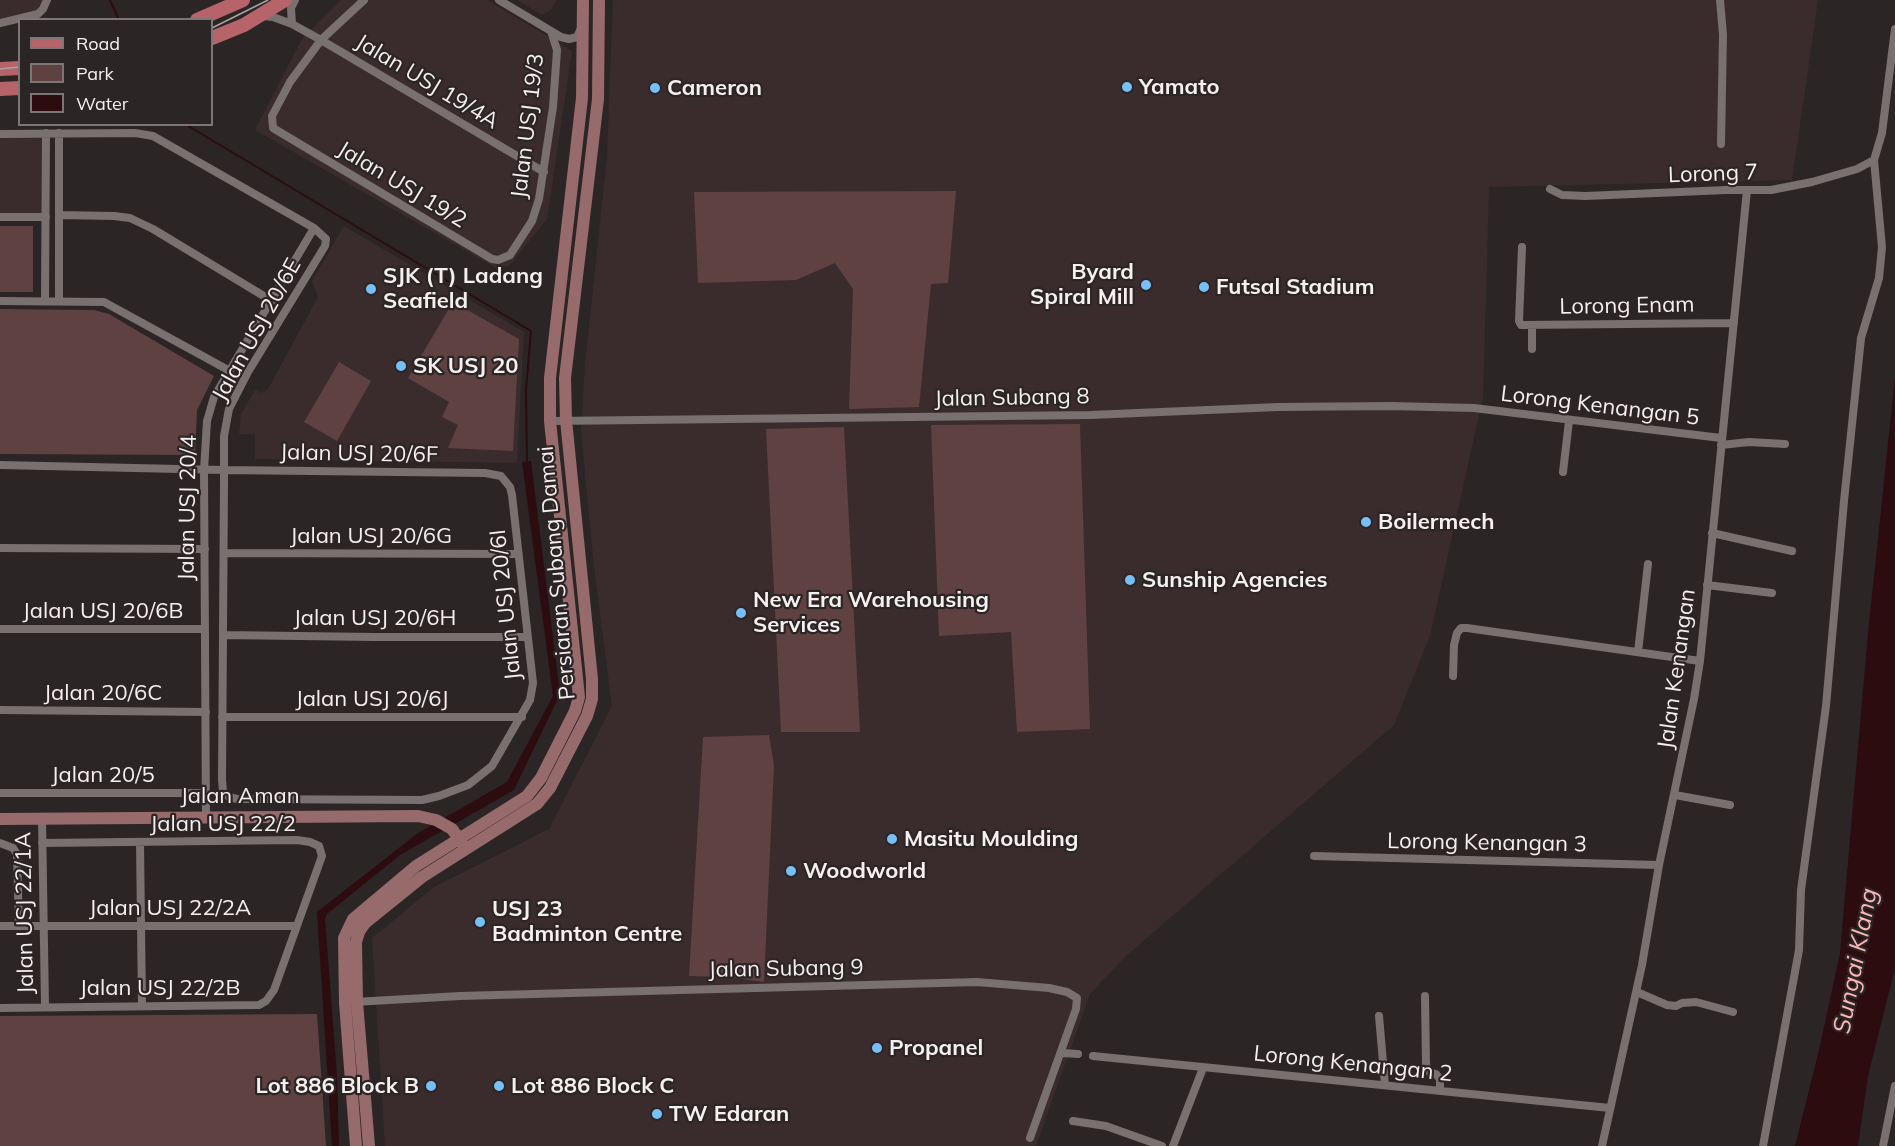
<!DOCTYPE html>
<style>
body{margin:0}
#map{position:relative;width:1895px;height:1146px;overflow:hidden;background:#2c2525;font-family:Mulish,sans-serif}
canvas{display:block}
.legend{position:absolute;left:18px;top:18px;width:195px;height:108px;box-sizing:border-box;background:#2c2525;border:2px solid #7c7676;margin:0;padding:8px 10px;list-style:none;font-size:18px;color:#f5efef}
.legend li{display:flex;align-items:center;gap:12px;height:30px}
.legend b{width:30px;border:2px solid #7c7676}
</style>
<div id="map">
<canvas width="1895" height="1146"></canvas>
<ul class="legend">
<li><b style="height:8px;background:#b66369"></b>Road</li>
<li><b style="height:16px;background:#5f4141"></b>Park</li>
<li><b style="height:16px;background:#2c0c0e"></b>Water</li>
</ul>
</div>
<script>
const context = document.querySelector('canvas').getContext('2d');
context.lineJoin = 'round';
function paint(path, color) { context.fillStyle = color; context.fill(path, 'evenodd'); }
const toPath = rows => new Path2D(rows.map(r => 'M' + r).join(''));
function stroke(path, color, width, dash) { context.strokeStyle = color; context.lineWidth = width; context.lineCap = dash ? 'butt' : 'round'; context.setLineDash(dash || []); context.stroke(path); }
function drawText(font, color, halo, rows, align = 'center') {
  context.font = font + ' Mulish,sans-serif'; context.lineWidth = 4.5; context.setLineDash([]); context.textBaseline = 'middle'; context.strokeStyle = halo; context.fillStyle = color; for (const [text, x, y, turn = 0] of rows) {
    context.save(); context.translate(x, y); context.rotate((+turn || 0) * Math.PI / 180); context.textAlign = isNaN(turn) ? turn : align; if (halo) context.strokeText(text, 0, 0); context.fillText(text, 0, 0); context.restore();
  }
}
paint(toPath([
 [0,0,43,0,40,8,35,12,0,20],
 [341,0,487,0,572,51,547,219,509,266,496,268,255,130,302,39],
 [517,0,556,0,552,9,542,15],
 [613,0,1818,0,1792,180,1489,187,1483,397,1430,636,1394,725,1126,956,1090,994,1036,1146,385,1146,372,938,434,887,549,829,612,706,594,567,581,431,585,365,607,157],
 [46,133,46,217,0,217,0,134],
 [344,226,524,332,517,463,255,459,255,434,239,434,241,414,255,390,261,393,268,389,318,297,312,281]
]), '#3a2c2c');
paint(toPath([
 [956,191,948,283,931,284,919,407,849,409,853,289,835,263,796,280,698,283,694,192],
 [0,226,33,226,33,292,0,292],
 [453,302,519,339,513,451,448,448,458,425,442,417,449,402,408,378],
 [0,309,94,310,109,314,214,376,197,410,195,455,0,454],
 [339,362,371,381,337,441,304,422],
 [1080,424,1090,729,1017,732,1011,632,939,636,931,425],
 [844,427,860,732,781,732,766,429],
 [769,735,774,765,764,982,728,977,689,976,703,737],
 [317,1014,326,1146,0,1146,0,1016]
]), '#5f4141');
paint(toPath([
 [1895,377,1895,968,1868,1076,1858,1146,1795,1146,1819,1050,1840,953,1868,633],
 [531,461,560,694,514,790,400,855,327,914,325,919,337,1075,339,1146,332,1146,317,912,418,833,507,782,553,696,522,462]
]), '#2c0c0e');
stroke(toPath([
 [110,0,119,20],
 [185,124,531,331,526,390,527,461]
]), '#2c0c0e', 2);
stroke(toPath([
 [364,0,321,40,290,82,272,116,273,128,492,259,498,260,510,255,532,221,539,199,553,107,557,50,551,31],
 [499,0,561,37,569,39,577,37,581,28],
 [1720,0,1723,34,1721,144],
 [262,16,273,17,292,24,321,40,544,172],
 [0,23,38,14,43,9,47,0],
 [292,24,291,8,295,0],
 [59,133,59,300],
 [0,134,135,133,153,136,314,228,326,239,325,246,248,372,229,409,224,436,224,483,222,780,223,791,229,797,237,799,422,800,439,796,468,785,492,766,530,700,533,683,512,495,510,487,501,476,485,473,224,470,0,465],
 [1550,189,1562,195,1586,196,1726,190,1771,190,1812,182,1857,169,1874,160],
 [59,215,114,216,130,218,153,229,272,301],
 [0,217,46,217],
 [1522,247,1519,321,1521,325,1734,323],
 [45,300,46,133],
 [0,301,104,302,230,371],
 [1532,349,1532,326],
 [550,421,1091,415,1278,407,1390,406,1474,408,1721,438],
 [1721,445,1749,442,1785,444],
 [1563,472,1569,421],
 [1712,533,1792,551],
 [0,548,205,549],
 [224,553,518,554],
 [1707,585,1772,593],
 [0,629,205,629],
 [223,635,374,637,527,637],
 [1638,652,1648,564],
 [1453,676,1454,645,1457,633,1461,628,1467,628,1700,661],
 [0,710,206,712],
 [222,717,522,717],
 [0,793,206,793],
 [1675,795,1730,805],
 [206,817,204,470,207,421,214,397,314,228],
 [42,818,45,1007],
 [140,842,142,1006],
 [0,843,13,848,17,854,19,926],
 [1314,856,1659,865],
 [0,926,296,926],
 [1637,992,1667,1005,1676,1006,1682,1003,1696,1002,1733,1012],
 [1425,996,1426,1065,1429,1072,1436,1074,1440,1079,1440,1091],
 [354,1002,460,996,977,982,1049,988,1067,992,1077,998,1076,1009,1030,1138],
 [0,1008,259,1005,266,1001,274,990,322,856,319,846,310,842,297,840,42,843],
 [1379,1016,1385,1085],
 [1062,1053,1078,1054],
 [1093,1056,1610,1108],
 [1073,1121,1106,1126,1162,1146],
 [1173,1146,1203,1068],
 [1602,1146,1642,965,1659,865,1694,699,1700,661,1747,190],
 [1763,1146,1799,950,1801,890,1826,706,1844,501,1861,338,1879,278,1882,247,1874,160,1882,133,1895,29],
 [1883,1146,1895,1086]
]), '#797070', 8);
stroke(toPath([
 [0,819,418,816,436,820,452,829,464,846],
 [356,1146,345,1003,344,938,353,919,416,866,527,796,541,778,575,711,579,697,550,421,550,378,582,98,583,0],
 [369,1146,357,1002,356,942,359,932,365,923,422,877,537,804,550,788,587,716,592,699,592,679,566,420,565,378,598,99,599,0]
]), '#976a6c', 12);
stroke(toPath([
 [197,20,243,0],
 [212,38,244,25,285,0],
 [0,69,20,68],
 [0,89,20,88]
]), '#b66369', 14);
stroke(toPath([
 [212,28,268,0],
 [0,69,20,67]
]), '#aaa4a4', 1.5);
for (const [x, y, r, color] of [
 [1127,87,6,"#76c0f7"],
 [655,88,6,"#76c0f7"],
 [1146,285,6,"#76c0f7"],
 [1204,287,6,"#76c0f7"],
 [371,289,6,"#76c0f7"],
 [401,366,6,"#76c0f7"],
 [1366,522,6,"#76c0f7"],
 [1130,580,6,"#76c0f7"],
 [741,613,6,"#76c0f7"],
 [892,839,6,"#76c0f7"],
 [791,871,6,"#76c0f7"],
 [480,922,6,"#76c0f7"],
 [877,1048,6,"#76c0f7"],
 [431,1086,6,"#76c0f7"],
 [499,1086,6,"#76c0f7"],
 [657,1114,6,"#76c0f7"]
]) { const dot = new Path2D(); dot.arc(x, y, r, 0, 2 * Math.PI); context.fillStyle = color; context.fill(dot); stroke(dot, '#2c2525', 2); }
drawText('22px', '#f5efef', '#2c2525', [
 ["Jalan USJ 19/4A",427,82,31],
 ["Jalan USJ 19/3",528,126,-83],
 ["Lorong 7",1713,174,-2],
 ["Jalan USJ 19/2",402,185,31],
 ["Lorong Enam",1627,306,-1],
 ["Jalan USJ 20/6E",257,330,-61],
 ["Jalan Subang 8",1012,398,-1],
 ["Lorong Kenangan 5",1600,406,7],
 ["Jalan USJ 20/6F",359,454,1],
 ["Jalan USJ 20/4",188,508,-89],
 ["Jalan USJ 20/6G",371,536],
 ["Persiaran Subang Damai",557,573,-95],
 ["Jalan USJ 20/6I",506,605,-96],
 ["Jalan USJ 20/6B",103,611],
 ["Jalan USJ 20/6H",375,618],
 ["Jalan Kenangan",1677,669,-82],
 ["Jalan 20/6C",103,693],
 ["Jalan USJ 20/6J",372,699],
 ["Jalan 20/5",103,775],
 ["Jalan Aman",240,796],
 ["Jalan USJ 22/2",223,824],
 ["Lorong Kenangan 3",1487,843,1],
 ["Jalan USJ 22/2A",170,908],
 ["Jalan USJ 22/1A",25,913,-91],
 ["Jalan Subang 9",786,969,-1],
 ["Jalan USJ 22/2B",160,988],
 ["Lorong Kenangan 2",1353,1064,6]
]);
drawText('bold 22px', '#f5efef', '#2c2525', [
 ["Yamato",1139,87],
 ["Cameron",667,88],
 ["Byard",1134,272,"right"],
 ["Spiral Mill",1134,297,"right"],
 ["SJK (T) Ladang",383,276],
 ["Seafield",383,301],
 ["Futsal Stadium",1216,287],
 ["SK USJ 20",413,366],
 ["Boilermech",1378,522],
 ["Sunship Agencies",1142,580],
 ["New Era Warehousing",753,600],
 ["Services",753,625],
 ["Masitu Moulding",904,839],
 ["Woodworld",803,871],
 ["USJ 23",492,909],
 ["Badminton Centre",492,934],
 ["Propanel",889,1048],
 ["Lot 886 Block B",419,1086,"right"],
 ["Lot 886 Block C",511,1086],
 ["TW Edaran",669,1114]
], 'left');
drawText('italic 24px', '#feb7b7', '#2c2525', [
 ["Sungai Klang",1856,961,-79]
]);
</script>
